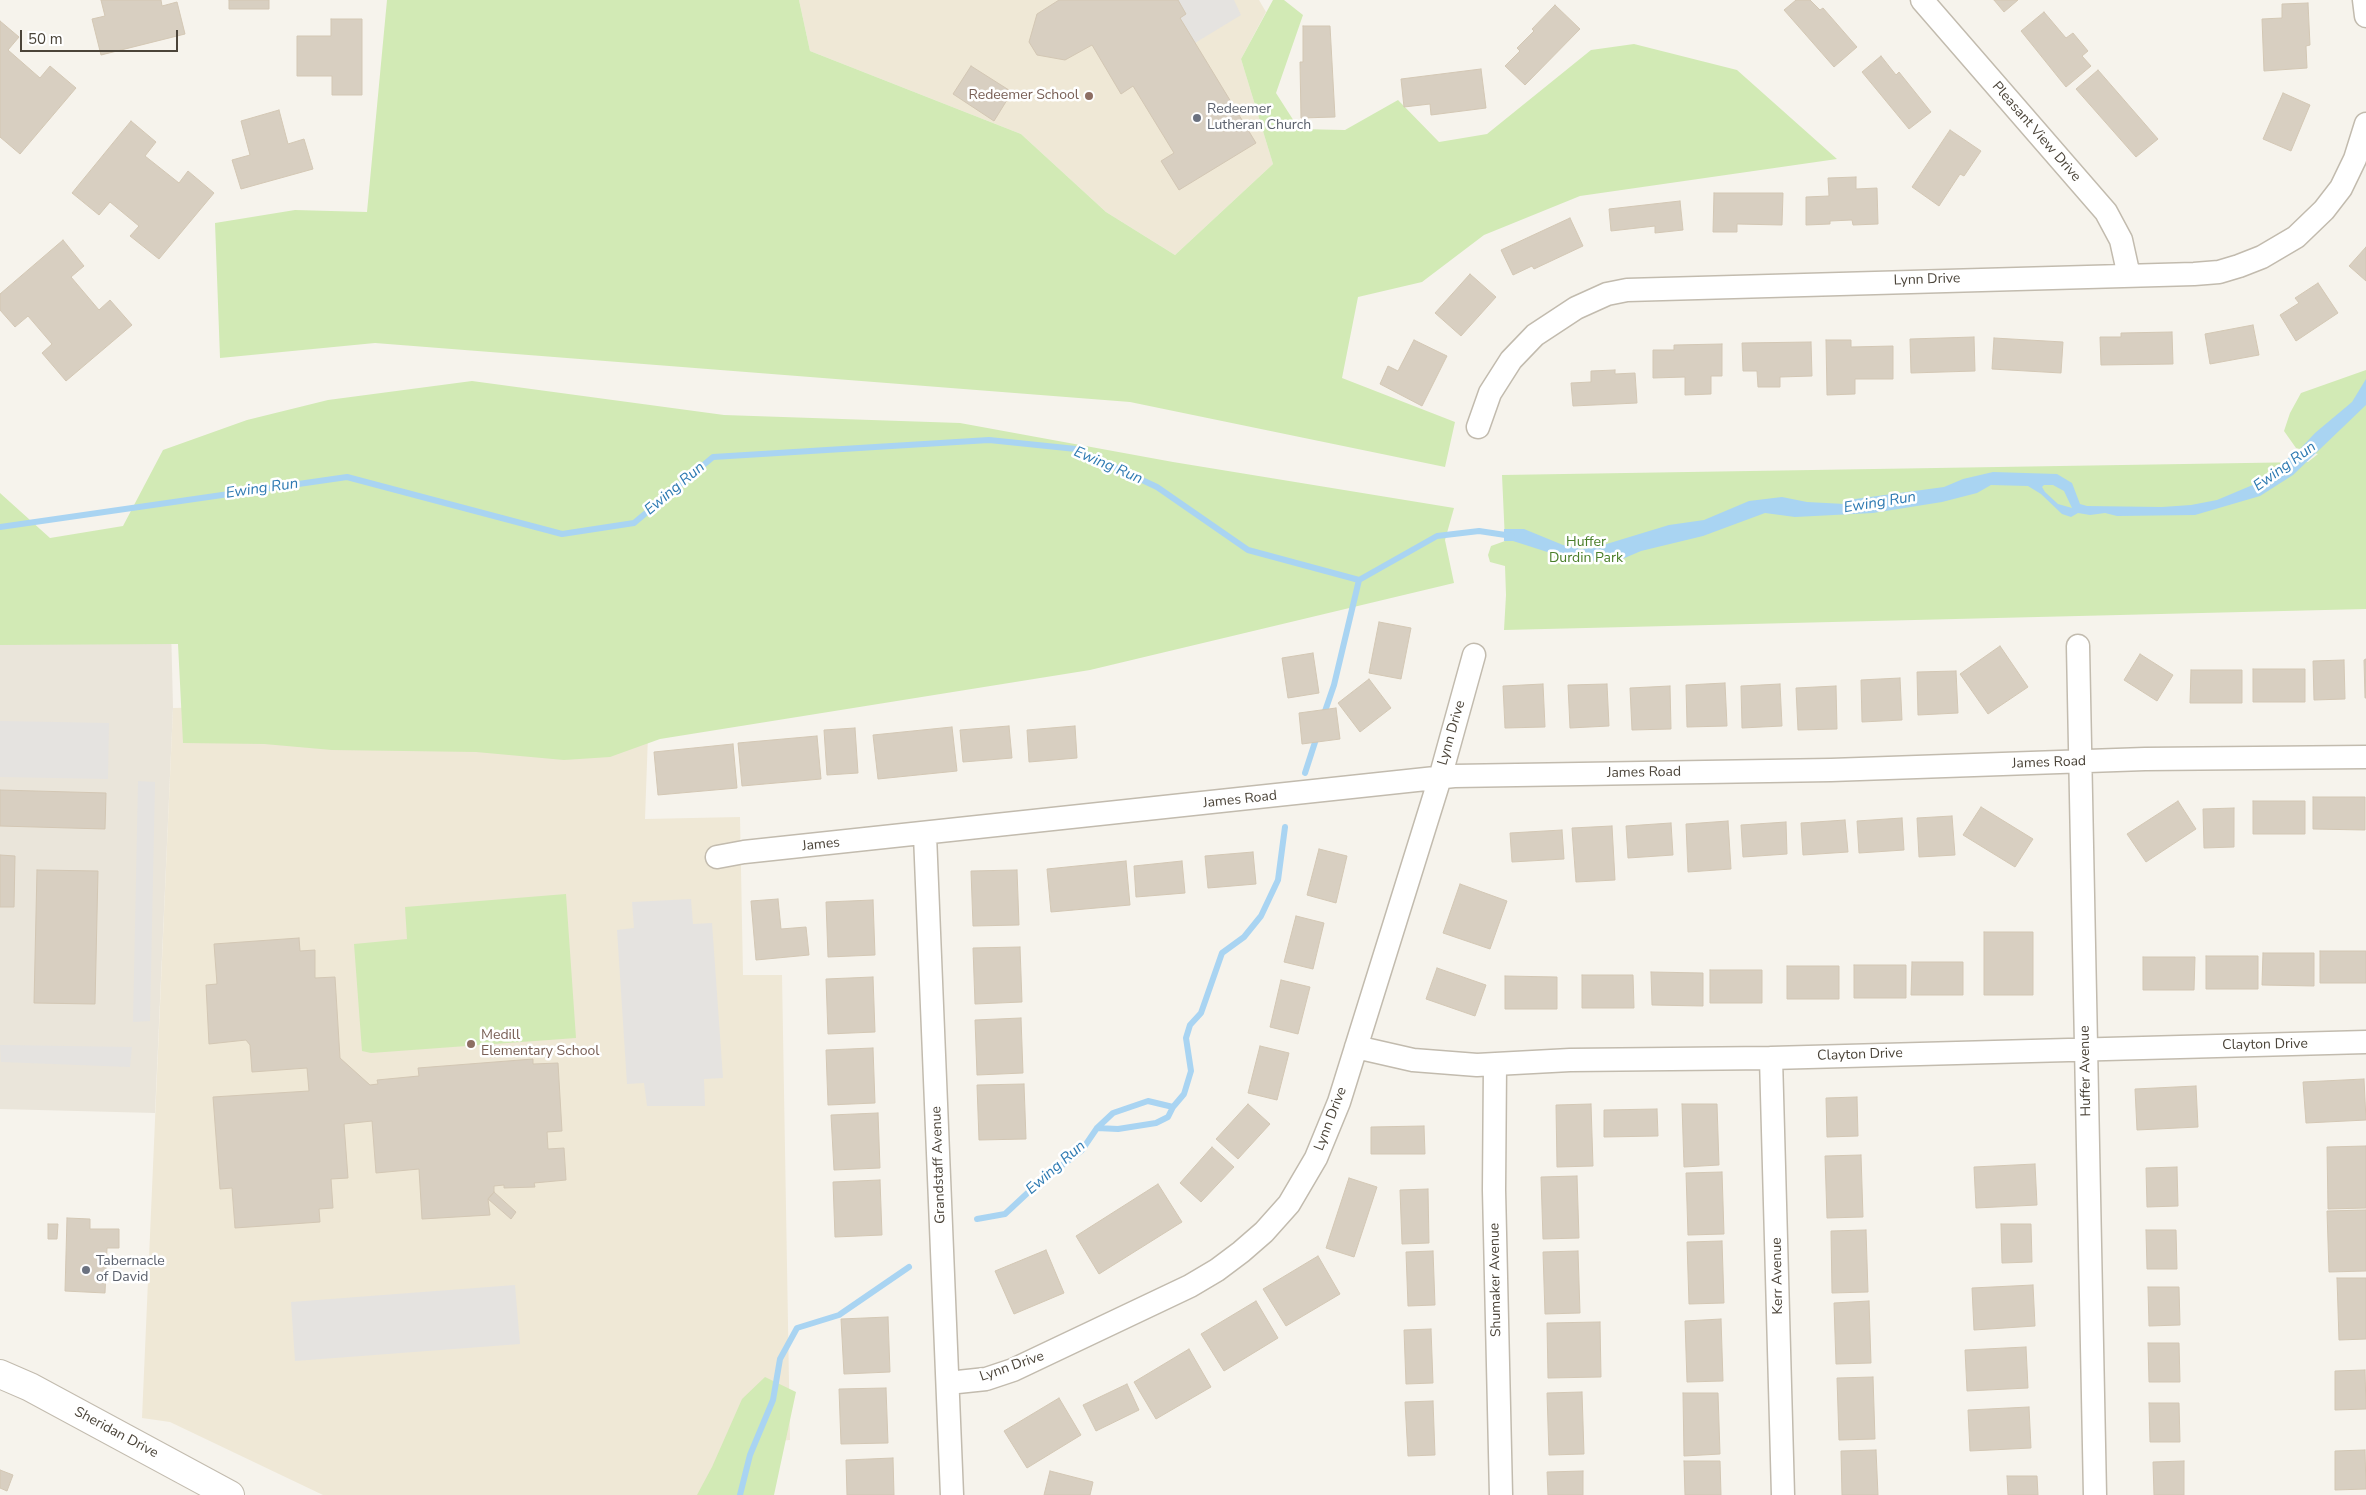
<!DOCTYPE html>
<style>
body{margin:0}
#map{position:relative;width:2366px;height:1495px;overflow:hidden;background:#f6f3ec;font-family:"Nunito Sans",sans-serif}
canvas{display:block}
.scale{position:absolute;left:20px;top:30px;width:158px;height:22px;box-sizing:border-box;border:2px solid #4b4439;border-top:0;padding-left:6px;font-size:15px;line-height:18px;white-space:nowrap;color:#4b4439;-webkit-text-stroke:4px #fff;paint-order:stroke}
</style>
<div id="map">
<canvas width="2366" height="1495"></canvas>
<div class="scale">50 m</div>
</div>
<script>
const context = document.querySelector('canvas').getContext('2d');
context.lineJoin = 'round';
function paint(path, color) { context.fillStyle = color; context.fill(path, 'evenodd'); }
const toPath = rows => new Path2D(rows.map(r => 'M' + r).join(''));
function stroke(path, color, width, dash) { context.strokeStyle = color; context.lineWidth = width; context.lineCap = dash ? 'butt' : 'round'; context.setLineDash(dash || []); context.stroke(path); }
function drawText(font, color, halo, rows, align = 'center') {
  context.font = font + ' "Nunito Sans",sans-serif'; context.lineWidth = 5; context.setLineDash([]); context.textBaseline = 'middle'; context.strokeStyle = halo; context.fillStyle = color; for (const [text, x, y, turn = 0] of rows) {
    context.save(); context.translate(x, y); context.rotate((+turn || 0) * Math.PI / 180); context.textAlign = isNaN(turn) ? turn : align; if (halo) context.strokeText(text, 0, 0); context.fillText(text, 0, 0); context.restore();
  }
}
paint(toPath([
 [0,598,171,625,173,708,155,1113,0,1109]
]), '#eae5da');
paint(toPath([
 [799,0,1259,0,1266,12,1241,59,1273,164,1175,255,1106,212,1021,134,810,51],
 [650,679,645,819,740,817,743,975,782,975,790,1440,736,1444,720,1495,323,1495,170,1422,142,1418,173,708,429,702]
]), '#efe8d6');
paint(toPath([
 [387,0,799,0,810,51,1021,134,1106,212,1175,255,1273,164,1241,59,1273,0,1284,0,1303,15,1276,93,1299,129,1345,130,1398,100,1439,142,1487,134,1591,50,1634,44,1737,70,1837,159,1580,196,1484,235,1422,282,1358,297,1342,378,1455,422,1445,467,1130,402,375,343,220,358,215,223,295,210,367,212],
 [2366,370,2366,609,1504,630,1506,595,1505,566,1490,562,1488,555,1491,546,1505,541,1502,475,2308,462,2318,454,2296,448,2284,431,2290,413,2301,393],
 [472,381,724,415,960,423,1173,462,1454,508,1445,540,1454,583,1090,670,660,739,610,757,564,760,476,752,332,750,264,744,183,743,178,644,0,645,0,493,50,538,123,526,163,450,247,420,328,400],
 [566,894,576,1038,371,1053,362,1051,354,944,407,939,405,907],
 [765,1377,796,1392,774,1495,697,1495,712,1467,742,1399]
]), '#d2eab5');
paint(toPath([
 [1178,0,1234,0,1241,15,1195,43,1180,18],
 [0,721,109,723,108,779,0,777],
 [138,781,155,782,150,1021,133,1022],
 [691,899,693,924,712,923,723,1078,704,1079,705,1106,647,1106,644,1083,627,1084,617,930,634,928,632,902],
 [0,1045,132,1047,130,1067,1,1062],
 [515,1285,520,1344,295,1361,291,1302]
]), '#e5e3e0');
paint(toPath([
 [2366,379,2366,405,2293,475,2260,496,2195,515,2117,516,2105,513,2090,515,2078,513,2071,517,2062,514,2041,494,2028,486,1991,485,1977,493,1942,502,1873,513,1795,517,1765,513,1703,536,1641,551,1620,560,1590,561,1566,558,1513,541,1504,541,1504,529,1524,529,1563,545,1582,549,1600,546,1669,525,1704,520,1749,501,1782,497,1807,502,1845,504,1855,499,1944,487,1963,479,1993,472,2057,474,2072,483,2080,504,2087,506,2162,507,2191,505,2217,500,2255,484,2301,448,2315,433,2352,402],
 [2044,485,2053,485,2064,491,2072,508,2058,504,2045,492,2042,487]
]), '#a9d4f2');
stroke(toPath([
 [0,527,347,477,562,534,634,523,713,457,989,440,1076,449,1157,487,1248,550,1359,580,1437,536,1479,531,1512,536],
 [1323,717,1334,685,1359,580],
 [1305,773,1317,736],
 [1097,1128,1118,1129,1156,1123,1168,1117,1173,1107],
 [977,1219,1005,1214,1035,1186,1082,1150,1097,1128,1113,1113,1148,1101,1173,1107,1184,1094,1191,1071,1186,1038,1190,1025,1201,1013,1222,953,1244,937,1261,916,1278,880,1285,827],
 [740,1495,750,1455,773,1400,780,1359,797,1328,839,1315,909,1267]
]), '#a9d4f2', 6);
const building = toPath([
 [101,0,161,0,162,6,177,2,185,34,101,55,92,19,105,16,101,0],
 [229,0,269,0,269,9,229,9,229,0],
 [1059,0,1178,0,1186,14,1180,18,1256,143,1179,190,1161,161,1174,153,1133,86,1121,94,1092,45,1065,60,1037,55,1029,42,1037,14,1059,0],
 [1796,0,1810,0,1820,10,1823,8,1857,47,1834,67,1784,10,1796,0],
 [1994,0,2018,0,2004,12,1994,0],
 [2308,3,2310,45,2306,46,2307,68,2264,71,2262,19,2282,18,2282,4,2308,3],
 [1555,5,1580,29,1525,85,1505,66,1520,51,1517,48,1534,31,1532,29,1555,5],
 [2044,12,2066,38,2073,33,2088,51,2082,56,2091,66,2066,87,2021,31,2044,12],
 [331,19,362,19,362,95,332,95,332,76,297,76,297,36,331,36,331,19],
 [0,21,19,37,8,50,40,78,50,66,76,88,20,154,0,137,0,21],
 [1303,26,1330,26,1335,117,1301,118,1300,62,1303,62,1303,26],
 [1881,56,1896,75,1899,72,1931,112,1909,129,1862,72,1881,56],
 [971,66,1012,92,994,121,953,94,971,66],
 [1481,69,1486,108,1431,115,1430,104,1404,107,1401,79,1481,69],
 [2098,70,2158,139,2136,157,2076,89,2098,70],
 [2283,93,2310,105,2291,151,2263,139,2283,93],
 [279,110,288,144,304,139,313,169,241,189,232,160,250,155,241,121,279,110],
 [131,121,156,142,145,156,179,183,188,171,214,193,159,259,130,236,139,226,110,202,99,215,72,193,131,121],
 [1950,130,1981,151,1964,176,1960,174,1939,206,1912,187,1950,130],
 [1856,177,1856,189,1877,188,1878,224,1853,225,1852,220,1830,221,1830,224,1806,225,1806,197,1829,196,1828,178,1856,177],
 [1714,193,1783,193,1782,225,1737,224,1737,232,1713,232,1714,193],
 [1680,201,1683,230,1655,233,1655,226,1611,231,1609,209,1680,201],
 [1570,218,1583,246,1534,269,1532,266,1513,275,1501,250,1570,218],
 [63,240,84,266,71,277,99,310,110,300,132,325,66,381,42,353,52,344,28,316,15,327,0,310,0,294,63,240],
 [2366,247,2366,281,2349,266,2366,247],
 [1470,274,1496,297,1461,336,1435,313,1470,274],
 [2318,283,2338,313,2296,341,2280,315,2299,303,2295,298,2318,283],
 [2253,325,2259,355,2210,364,2205,334,2253,325],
 [2172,332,2173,364,2101,365,2100,337,2121,337,2121,333,2172,332],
 [1974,337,1975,371,1911,373,1910,339,1974,337],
 [1994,338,2063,342,2061,373,1992,369,1994,338],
 [1414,340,1447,356,1422,406,1380,384,1388,366,1398,371,1414,340],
 [1826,340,1851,340,1851,347,1893,346,1893,379,1855,379,1855,394,1827,395,1826,340],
 [1811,342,1812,376,1780,377,1780,387,1758,387,1757,371,1743,371,1742,343,1811,342],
 [1722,344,1722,376,1711,376,1711,394,1685,395,1685,377,1653,378,1653,350,1674,350,1674,345,1722,344],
 [1615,370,1615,374,1635,373,1637,403,1573,406,1571,383,1591,382,1591,371,1615,370],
 [1379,622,1411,628,1401,679,1369,673,1379,622],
 [2000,646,2028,687,1988,714,1960,674,2000,646],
 [1313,653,1319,693,1288,698,1282,658,1313,653],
 [2140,654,2173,675,2157,701,2124,680,2140,654],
 [2366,659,2366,698,2365,698,2364,660,2366,659],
 [2344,660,2345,699,2314,700,2313,661,2344,660],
 [2253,669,2305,669,2305,702,2253,702,2253,669],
 [2191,670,2242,670,2242,703,2190,703,2191,670],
 [1956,671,1958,713,1918,715,1917,672,1956,671],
 [1900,678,1902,720,1862,722,1861,680,1900,678],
 [1369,679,1391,708,1360,732,1338,703,1369,679],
 [1725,683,1727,726,1687,727,1686,685,1725,683],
 [1543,684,1545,727,1505,728,1503,686,1543,684],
 [1607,684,1609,726,1570,728,1568,685,1607,684],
 [1780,684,1782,726,1742,728,1741,686,1780,684],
 [1670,686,1671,729,1632,730,1630,688,1670,686],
 [1836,686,1837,729,1798,730,1796,688,1836,686],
 [1336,708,1340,739,1302,744,1299,713,1336,708],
 [1009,726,1012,758,963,762,960,730,1009,726],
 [1075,726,1077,758,1029,762,1027,730,1075,726],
 [952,727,957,771,878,779,873,735,952,727],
 [855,728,858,773,827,775,824,730,855,728],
 [817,736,821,779,742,786,738,743,817,736],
 [733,744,737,788,658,795,654,752,733,744],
 [0,790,106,793,105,829,0,826,0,790],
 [2313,797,2365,797,2365,830,2313,829,2313,797],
 [2178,801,2196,829,2146,862,2127,834,2178,801],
 [2253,801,2305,801,2305,834,2253,834,2253,801],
 [1981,807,2033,839,2015,867,1963,835,1981,807],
 [2234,808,2234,847,2204,848,2203,809,2234,808],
 [1952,816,1955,855,1919,857,1917,818,1952,816],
 [1902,818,1904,850,1859,853,1857,821,1902,818],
 [1845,820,1848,852,1803,855,1801,823,1845,820],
 [1728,821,1731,869,1688,872,1686,824,1728,821],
 [1786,822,1787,854,1743,857,1741,825,1786,822],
 [1671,823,1673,855,1628,858,1626,826,1671,823],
 [1612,826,1615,880,1576,882,1572,828,1612,826],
 [1562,830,1564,859,1512,862,1510,833,1562,830],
 [1319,849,1347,856,1336,903,1307,895,1319,849],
 [1253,852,1256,884,1208,888,1205,856,1253,852],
 [0,855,15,856,14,907,0,907,0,855],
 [1126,861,1130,905,1051,912,1047,869,1126,861],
 [1182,861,1185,893,1136,897,1134,866,1182,861],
 [37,870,98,871,95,1004,34,1003,37,870],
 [1017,870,1019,925,973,926,971,871,1017,870],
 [1460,884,1507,901,1490,949,1443,933,1460,884],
 [778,899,781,929,806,927,809,955,756,960,751,901,778,899],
 [873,900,875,955,828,957,826,902,873,900],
 [1296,916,1324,923,1313,969,1284,962,1296,916],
 [1984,932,2033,932,2033,995,1984,995,1984,932],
 [299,938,300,951,315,950,315,978,335,977,340,1058,370,1085,378,1084,377,1080,419,1076,418,1068,533,1059,533,1064,558,1063,562,1131,547,1132,548,1149,564,1148,566,1180,534,1183,535,1187,504,1188,504,1185,494,1186,494,1192,488,1199,490,1215,422,1219,419,1169,376,1173,372,1121,344,1124,348,1178,331,1179,333,1208,319,1209,320,1222,235,1228,232,1188,220,1189,213,1097,309,1091,307,1068,252,1072,250,1045,246,1040,209,1044,206,985,217,984,214,944,299,938],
 [1020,947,1022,1002,975,1004,973,948,1020,947],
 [2320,951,2366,951,2366,983,2320,983,2320,951],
 [2263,953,2314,953,2314,986,2262,985,2263,953],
 [2206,956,2258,956,2258,989,2206,989,2206,956],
 [2143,957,2195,957,2194,990,2143,990,2143,957],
 [1912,962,1963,962,1963,995,1911,995,1912,962],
 [1854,965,1906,965,1906,998,1854,998,1854,965],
 [1787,966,1839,966,1839,999,1787,999,1787,966],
 [1437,968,1486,985,1475,1016,1426,999,1437,968],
 [1710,970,1762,970,1762,1003,1710,1003,1710,970],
 [1651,972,1703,973,1703,1006,1652,1005,1651,972],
 [1582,975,1633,975,1634,1008,1582,1008,1582,975],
 [1505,976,1557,977,1557,1009,1505,1009,1505,976],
 [873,977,875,1032,828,1034,826,979,873,977],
 [1281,980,1310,987,1298,1034,1270,1027,1281,980],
 [1021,1018,1023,1073,977,1075,975,1020,1021,1018],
 [1260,1046,1289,1053,1277,1100,1248,1093,1260,1046],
 [873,1048,875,1103,828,1105,826,1050,873,1048],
 [2364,1079,2366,1120,2306,1123,2303,1082,2364,1079],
 [1024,1084,1026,1139,979,1140,977,1085,1024,1084],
 [2196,1086,2198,1127,2137,1130,2135,1089,2196,1086],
 [1857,1097,1858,1136,1827,1137,1826,1098,1857,1097],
 [1248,1104,1270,1124,1238,1159,1216,1139,1248,1104],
 [1591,1104,1593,1166,1557,1167,1556,1105,1591,1104],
 [1682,1104,1717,1104,1719,1165,1684,1167,1682,1104],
 [1657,1109,1658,1136,1604,1137,1604,1110,1657,1109],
 [878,1113,880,1168,834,1170,831,1115,878,1113],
 [1424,1126,1425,1154,1371,1154,1371,1127,1424,1126],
 [2366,1146,2366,1208,2328,1209,2327,1147,2366,1146],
 [1212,1147,1234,1167,1201,1202,1180,1183,1212,1147],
 [1861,1155,1863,1217,1827,1218,1825,1156,1861,1155],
 [2035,1164,2037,1205,1976,1208,1974,1167,2035,1164],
 [2177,1167,2178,1206,2147,1207,2146,1168,2177,1167],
 [1722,1172,1724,1234,1688,1235,1686,1173,1722,1172],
 [1577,1176,1579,1238,1543,1239,1541,1177,1577,1176],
 [1349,1178,1377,1187,1354,1257,1326,1248,1349,1178],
 [880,1180,882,1235,835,1237,833,1182,880,1180],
 [1158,1184,1182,1222,1099,1274,1076,1236,1158,1184],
 [1428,1189,1429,1243,1402,1244,1400,1190,1428,1189],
 [494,1192,516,1212,511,1219,488,1199,494,1192],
 [2366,1210,2366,1271,2329,1272,2327,1211,2366,1210],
 [67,1218,90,1219,90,1229,119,1229,119,1248,107,1248,105,1293,65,1291,67,1218],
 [48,1224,58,1224,57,1239,48,1239,48,1224],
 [2001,1224,2031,1224,2032,1262,2002,1263,2001,1224],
 [1866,1230,1868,1292,1832,1293,1831,1231,1866,1230],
 [2146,1230,2176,1230,2177,1269,2147,1269,2146,1230],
 [1722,1241,1724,1303,1689,1304,1687,1242,1722,1241],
 [1046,1250,1064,1293,1014,1314,995,1271,1046,1250],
 [1433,1251,1435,1305,1408,1306,1406,1252,1433,1251],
 [1578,1251,1580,1313,1545,1314,1543,1252,1578,1251],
 [1318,1256,1340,1294,1286,1326,1263,1289,1318,1256],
 [2337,1278,2366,1278,2366,1339,2339,1340,2337,1278],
 [2033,1285,2035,1326,1974,1330,1972,1288,2033,1285],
 [2148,1287,2179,1287,2180,1325,2149,1326,2148,1287],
 [1256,1301,1278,1338,1224,1371,1201,1334,1256,1301],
 [1869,1301,1871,1363,1836,1364,1834,1303,1869,1301],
 [888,1317,890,1372,844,1374,841,1319,888,1317],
 [1721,1319,1723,1381,1687,1382,1685,1321,1721,1319],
 [1600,1322,1601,1377,1548,1378,1547,1323,1600,1322],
 [1431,1329,1433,1383,1406,1384,1404,1330,1431,1329],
 [2148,1343,2179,1343,2180,1382,2149,1382,2148,1343],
 [2026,1347,2028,1388,1967,1391,1965,1350,2026,1347],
 [1189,1349,1211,1387,1156,1419,1134,1382,1189,1349],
 [2365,1370,2366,1409,2335,1410,2335,1371,2365,1370],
 [1873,1377,1875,1439,1839,1440,1837,1378,1873,1377],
 [1127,1384,1139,1410,1096,1431,1083,1405,1127,1384],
 [886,1388,888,1443,841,1444,839,1389,886,1388],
 [1582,1392,1584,1454,1549,1455,1547,1393,1582,1392],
 [1683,1393,1718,1393,1720,1454,1684,1456,1683,1393],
 [1059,1398,1081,1435,1027,1468,1004,1431,1059,1398],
 [1433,1401,1435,1455,1408,1456,1405,1402,1433,1401],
 [2149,1403,2179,1403,2180,1442,2150,1442,2149,1403],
 [2029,1407,2031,1448,1970,1451,1968,1410,2029,1407],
 [1876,1450,1878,1495,1842,1495,1841,1451,1876,1450],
 [2365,1450,2366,1489,2335,1490,2335,1451,2365,1450],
 [893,1458,894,1495,847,1495,846,1460,893,1458],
 [1684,1461,1720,1461,1721,1495,1685,1495,1684,1461],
 [2184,1461,2184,1495,2154,1495,2153,1462,2184,1461],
 [0,1470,13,1475,7,1491,0,1488,0,1470],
 [1050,1471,1093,1482,1090,1495,1044,1495,1050,1471],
 [1583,1471,1583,1495,1548,1495,1547,1472,1583,1471],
 [2007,1476,2037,1476,2038,1495,2008,1495,2007,1476]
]);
paint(building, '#d8cfc1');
stroke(building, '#d3c7b4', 1);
const minor = toPath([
 [1922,0,2106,212,2121,240,2129,276],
 [2364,0,2366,16],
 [1478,427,1490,393,1511,360,1535,335,1576,308,1607,294,1627,290,2194,274,2219,272,2239,266,2262,257,2296,237,2324,210,2341,188,2355,159,2366,124],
 [2078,646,2095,1495],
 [925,835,952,1495],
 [717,857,744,852,1454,776,1831,770,2145,759,2366,757],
 [1356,1047,1413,1060,1477,1065,1570,1060,1771,1058,2366,1042],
 [1771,1058,1783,1495],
 [1495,1065,1494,1190,1501,1495],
 [948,1383,986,1379,1013,1370,1190,1286,1217,1270,1241,1252,1264,1232,1289,1204,1316,1158,1339,1102,1440,778,1474,655]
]);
const tertiary = toPath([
 [0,1374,30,1387,230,1495]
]);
stroke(minor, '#c2bbae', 25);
stroke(tertiary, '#c2bbae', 30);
stroke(minor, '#fff', 22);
stroke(tertiary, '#fff', 28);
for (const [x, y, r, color] of [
 [1089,96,5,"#8d6e63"],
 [1197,118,5,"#6b7280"],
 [471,1044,5,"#8d6e63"],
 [86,1270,5,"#6b7280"]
]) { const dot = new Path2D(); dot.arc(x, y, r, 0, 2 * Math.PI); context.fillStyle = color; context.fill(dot); stroke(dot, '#fff', 2); }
drawText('14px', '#785e54', '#fff', [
 ["Redeemer School",1079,96],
 ["Medill",481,1036,"left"],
 ["Elementary School",481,1052,"left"]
], 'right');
drawText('14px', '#5b616d', '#fff', [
 ["Redeemer",1207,110],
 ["Lutheran Church",1207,126],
 ["Tabernacle",96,1262],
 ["of David",96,1278]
], 'left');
drawText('14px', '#4b4439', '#fff', [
 ["Pleasant View Drive",2036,132,49],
 ["Lynn Drive",1927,280,-2],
 ["Lynn Drive",1452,733,-74],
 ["James Road",2049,763,-2],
 ["James Road",1644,773,-1],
 ["James Road",1240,800,-6],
 ["James",821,845,-6],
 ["Clayton Drive",2265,1045,-1],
 ["Clayton Drive",1860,1055,-2],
 ["Huffer Avenue",2086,1071,-91],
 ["Lynn Drive",1331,1119,-69],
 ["Grandstaff Avenue",939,1165,-92],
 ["Kerr Avenue",1778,1276,-91],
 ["Shumaker Avenue",1496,1280,-91],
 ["Lynn Drive",1012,1367,-19],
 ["Sheridan Drive",116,1433,28]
]);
drawText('14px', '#4a7f2a', '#fff', [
 ["Huffer",1586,543],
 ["Durdin Park",1586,559]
]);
drawText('italic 15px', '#2e7ab2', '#fff', [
 ["Ewing Run",1108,466,23],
 ["Ewing Run",2285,467,-36],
 ["Ewing Run",262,489,-8],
 ["Ewing Run",675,489,-40],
 ["Ewing Run",1880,503,-9],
 ["Ewing Run",1056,1168,-41]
]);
</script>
